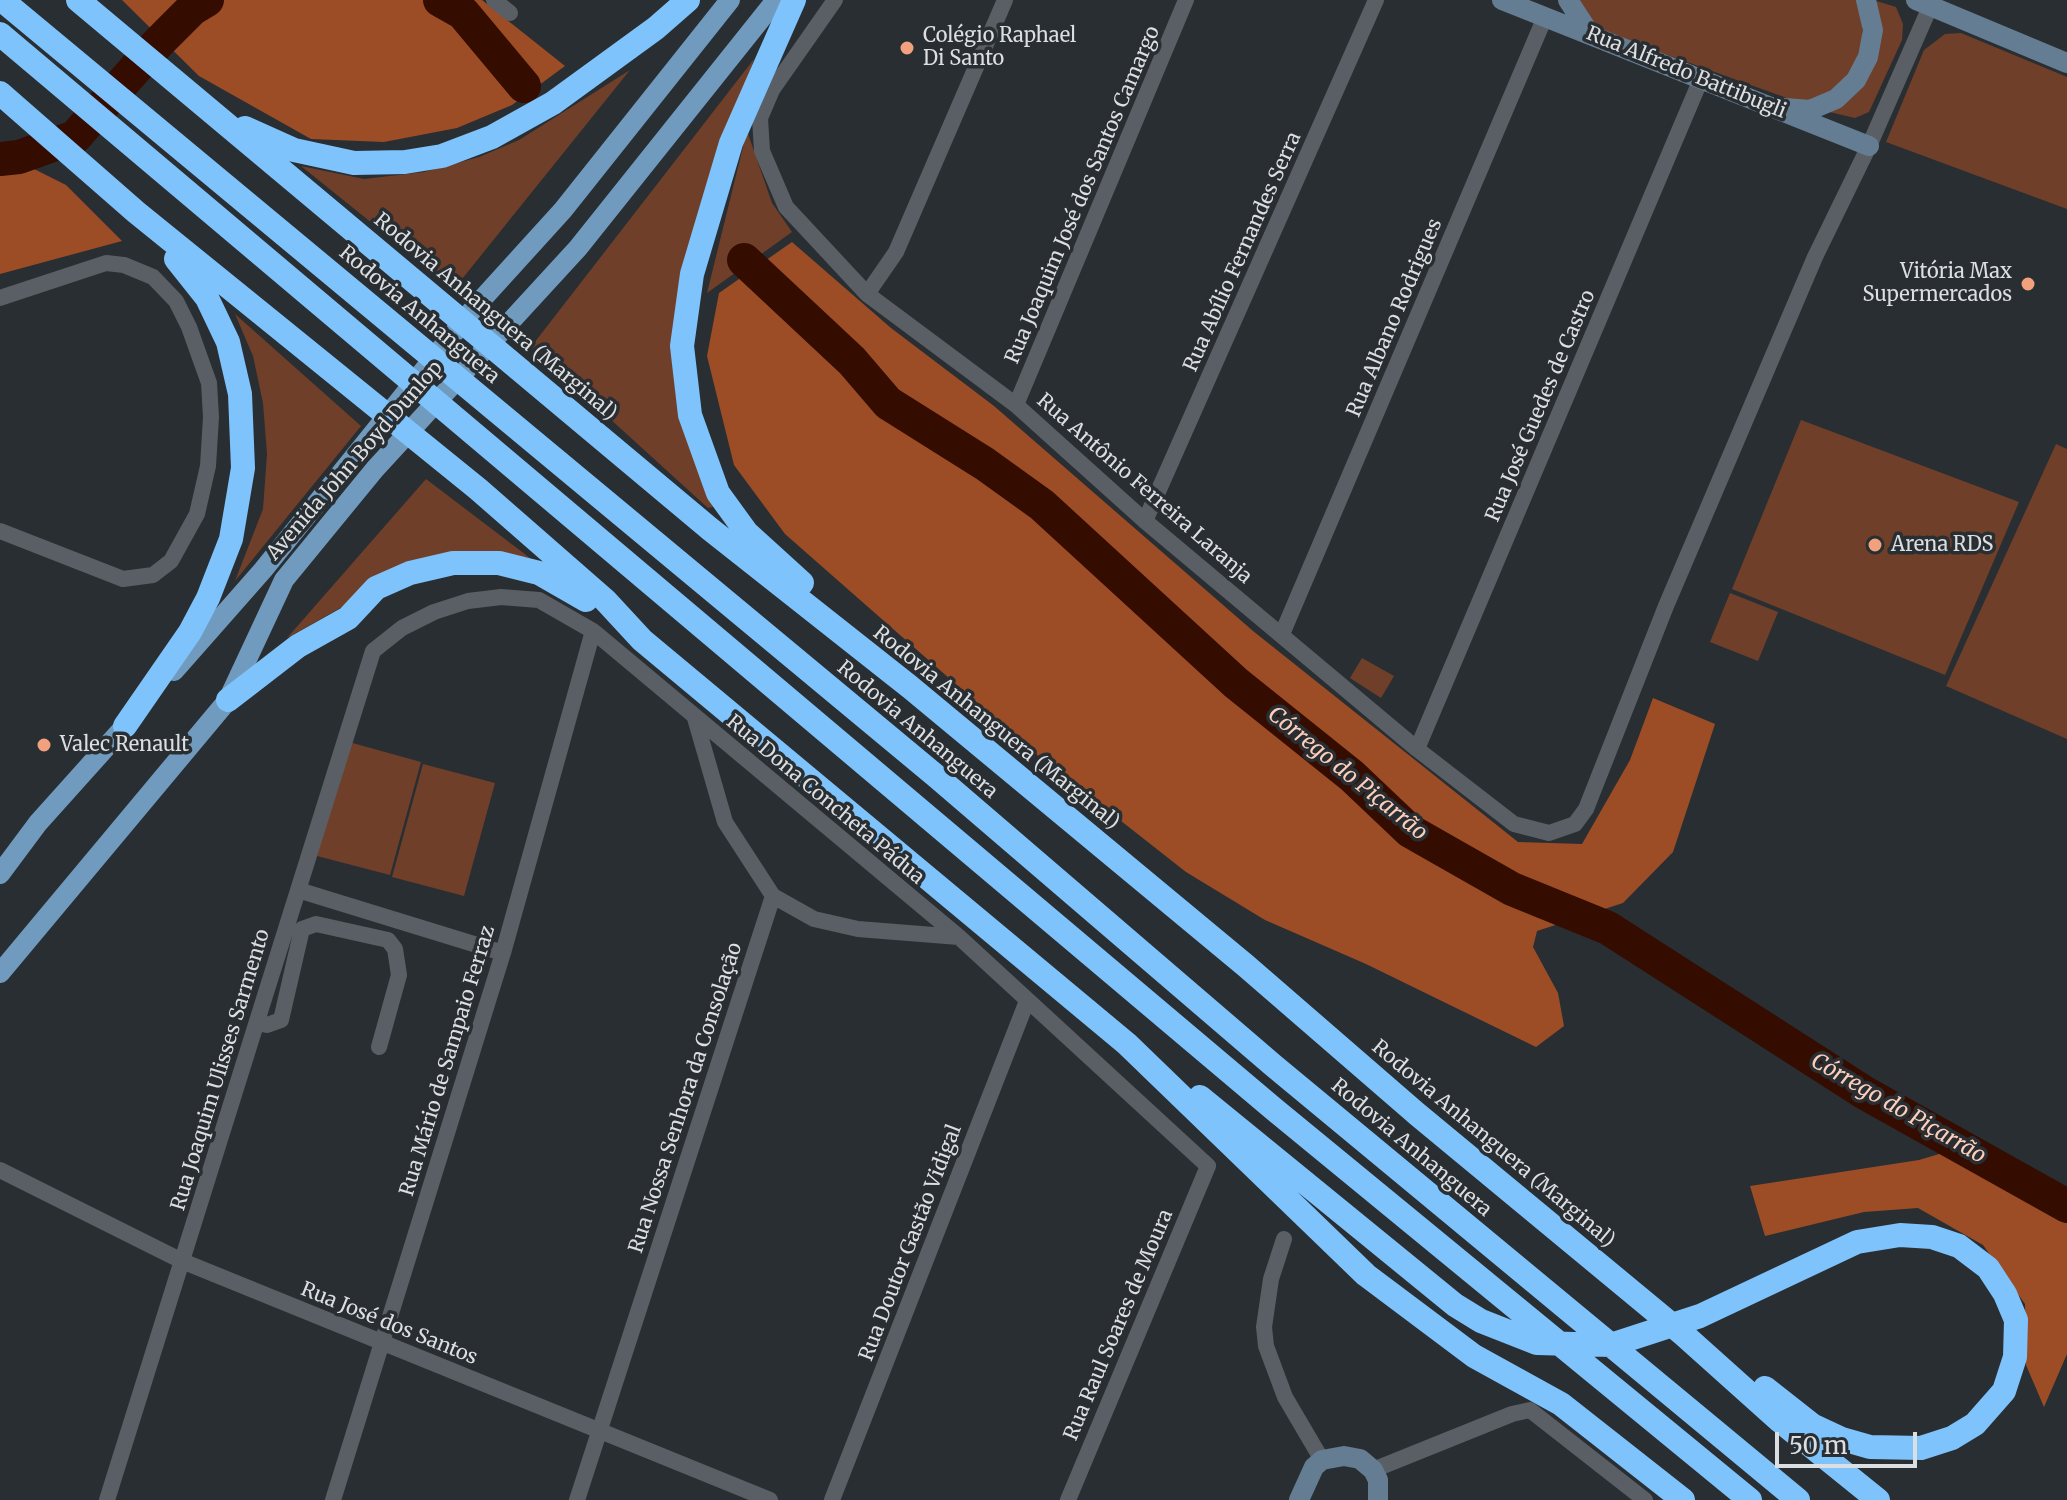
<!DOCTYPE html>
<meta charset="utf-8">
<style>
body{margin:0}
#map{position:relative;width:2067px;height:1500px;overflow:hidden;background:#292e32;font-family:Merriweather,serif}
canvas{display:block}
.scale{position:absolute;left:1775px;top:1432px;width:142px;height:36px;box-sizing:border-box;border:4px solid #dcdfe2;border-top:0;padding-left:10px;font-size:24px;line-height:28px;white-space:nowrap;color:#dcdfe2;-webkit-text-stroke:6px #292e32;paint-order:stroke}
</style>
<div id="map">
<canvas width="2067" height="1500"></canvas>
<div class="scale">50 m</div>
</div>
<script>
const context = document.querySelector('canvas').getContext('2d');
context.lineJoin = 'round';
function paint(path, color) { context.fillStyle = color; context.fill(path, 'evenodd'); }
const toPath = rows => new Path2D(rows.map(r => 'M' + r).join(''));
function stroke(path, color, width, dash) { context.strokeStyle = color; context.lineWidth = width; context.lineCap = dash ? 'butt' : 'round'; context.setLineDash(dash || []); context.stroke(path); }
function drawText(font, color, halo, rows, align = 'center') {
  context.font = font + ' Merriweather,serif'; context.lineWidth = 7; context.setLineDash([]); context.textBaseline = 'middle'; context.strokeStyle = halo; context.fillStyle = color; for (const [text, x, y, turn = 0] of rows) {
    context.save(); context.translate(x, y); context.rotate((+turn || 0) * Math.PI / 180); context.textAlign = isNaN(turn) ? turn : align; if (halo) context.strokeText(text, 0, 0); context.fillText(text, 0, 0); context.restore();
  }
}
paint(toPath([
 [1575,0,1860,0,1864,52,1838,89,1806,105,1593,28],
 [1873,0,1896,7,1903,24,1902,40,1869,112,1855,118,1825,111,1852,90],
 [1961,33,2067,77,2067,209,1886,142,1924,50,1945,34],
 [754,59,698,229,680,304,697,468,713,507,708,508,531,347],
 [630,70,454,289,301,166,364,179,424,172,479,157,519,140],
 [747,131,772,203,792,232,707,293],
 [235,314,361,426,235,581,263,509,267,454,263,403,253,356],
 [1801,420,2019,502,1945,675,1732,589],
 [2056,444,2067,449,2067,739,1946,686],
 [426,479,530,558,493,554,342,607,287,638],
 [1730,593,1778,612,1758,661,1710,642],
 [1362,658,1394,676,1381,698,1350,678],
 [349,742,421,762,390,875,317,856],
 [423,764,495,783,464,896,392,877]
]), '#703f29');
paint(toPath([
 [122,0,482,0,565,66,512,105,457,128,384,142,311,139,199,76],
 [0,152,66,185,122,241,0,274],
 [792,242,891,328,994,406,1253,631,1518,842,1582,844,1630,760,1653,698,1715,724,1673,852,1623,903,1537,931,1533,947,1558,993,1564,1026,1536,1047,1366,964,1265,920,1186,872,1032,751,785,534,734,465,707,356,719,293],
 [1946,1152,2067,1223,2067,1354,2044,1407,2026,1365,2025,1304,1983,1245,1918,1208,1864,1212,1765,1236,1750,1186,1919,1160]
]), '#9d4d26');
stroke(toPath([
 [440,0,463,13,524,86],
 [0,159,19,157,75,137,158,43,192,9,207,0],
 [744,260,852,361,888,403,985,464,1042,505,1236,683,1352,776,1410,831,1512,889,1608,928,1865,1093,2067,1206]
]), '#340c00', 34);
stroke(toPath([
 [494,0,510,13],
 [835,0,772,90,760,118,762,151,786,207,867,294,1016,405,1145,521,1417,749,1514,824,1549,833,1575,824,1586,809,1666,606,1815,257,1869,146,1933,0],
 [867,294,896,252,1005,0],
 [0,298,106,263,124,265,153,277,176,301,189,327,209,383,211,417,208,466,197,514,171,561,153,575,123,579,0,531],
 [1016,405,1186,0],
 [1145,521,1376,0],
 [1282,634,1545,17],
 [1417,749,1701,79],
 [298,890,503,953],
 [773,896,814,919,858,929,959,937],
 [257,1023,267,1025,281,1020,302,929,316,924,388,940,395,949,399,975,379,1047],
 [0,1170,182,1261,770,1500],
 [1284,1239,1271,1279,1264,1327,1266,1346,1285,1397,1322,1460],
 [1373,1470,1512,1414,1530,1410,1645,1500],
 [107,1500,373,651,402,628,434,612,468,601,501,597,539,600,593,631,959,937,1208,1166,1068,1500],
 [333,1500,503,953,593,631],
 [577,1500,773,896,725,822,695,718],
 [832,1500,1027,1001]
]), '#595f64', 16);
stroke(toPath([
 [1502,0,1869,146],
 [1568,0,1590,34],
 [1916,0,2067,63],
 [1785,108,1810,110,1836,99,1856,80,1868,57,1873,30,1866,0],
 [1299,1500,1314,1467,1322,1460,1344,1456,1360,1459,1373,1470,1378,1480,1378,1500]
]), '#647d92', 20);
stroke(toPath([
 [174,671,263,570,474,308,563,210,730,0],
 [0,874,38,823,134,716],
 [0,973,228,700,284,580,375,469,578,248,776,0]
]), '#709bbf', 20);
stroke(toPath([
 [2,0,936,776,1274,1066,1798,1500],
 [78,0,710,529,910,687,1245,965,1417,1114,1684,1335,1780,1421,1878,1500],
 [794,0,731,143,692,274,682,346,690,415,718,493,747,533,802,583],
 [0,34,1275,1110,1750,1500],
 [0,93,136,212,478,489,605,600,642,640,1127,1044,1366,1275,1474,1356,1561,1404,1683,1500],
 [245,128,294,150,354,163,405,162,442,156,492,137,553,103,656,28,688,0],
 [228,700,298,646,348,618,376,588,410,573,453,563,499,563,539,573,586,600],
 [125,726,190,632,208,598,231,539,243,468,240,394,228,342,207,298,176,259],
 [1200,1097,1455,1305,1481,1321,1537,1343,1611,1345,1700,1316,1857,1242,1900,1235,1932,1237,1959,1246,1988,1268,2005,1294,2016,1320,2015,1357,2004,1391,1975,1424,1952,1438,1921,1448,1870,1447,1842,1439,1812,1425,1765,1388]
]), '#7fc3fc', 24);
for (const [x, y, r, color] of [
 [907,48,8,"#f1a17d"],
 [2028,284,8,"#f1a17d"],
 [1875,545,8,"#f1a17d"],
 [44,745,8,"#f1a17d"]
]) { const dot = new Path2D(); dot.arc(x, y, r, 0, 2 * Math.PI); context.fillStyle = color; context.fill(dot); stroke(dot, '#292e32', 3); }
drawText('20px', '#dcdfe2', '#292e32', [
 ["Colégio Raphael",923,36],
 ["Di Santo",923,59],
 ["Vitória Max",2012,272,"right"],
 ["Supermercados",2012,295,"right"],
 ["Arena RDS",1891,545],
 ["Valec Renault",60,745]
], 'left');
drawText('20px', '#dcdfe2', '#292e32', [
 ["Rua Alfredo Battibugli",1686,73,22],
 ["Rua Joaquim José dos Santos Camargo",1083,195,-67],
 ["Rua Abílio Fernandes Serra",1243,252,-66],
 ["Rodovia Anhanguera",419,315,40],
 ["Rodovia Anhanguera (Marginal)",495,317,40],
 ["Rua Albano Rodrigues",1395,318,-67],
 ["Rua José Guedes de Castro",1541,406,-67],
 ["Avenida John Boyd Dunlop",355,461,-49],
 ["Rua Antônio Ferreira Laranja",1144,489,41],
 ["Rodovia Anhanguera (Marginal)",996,728,39],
 ["Rodovia Anhanguera",917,730,40],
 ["Rua Dona Concheta Pádua",825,800,40],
 ["Rua Mário de Sampaio Ferraz",448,1061,-73],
 ["Rua Joaquim Ulisses Sarmento",221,1070,-73],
 ["Rua Nossa Senhora da Consolação",686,1098,-72],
 ["Rodovia Anhanguera (Marginal)",1493,1144,40],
 ["Rodovia Anhanguera",1411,1148,40],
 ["Rua Doutor Gastão Vidigal",911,1243,-69],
 ["Rua José dos Santos",389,1324,22],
 ["Rua Raul Soares de Moura",1119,1325,-67]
]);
drawText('italic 22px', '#fdcfbb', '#292e32', [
 ["Córrego do Piçarrão",1347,774,39],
 ["Córrego do Piçarrão",1898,1109,30]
]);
</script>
